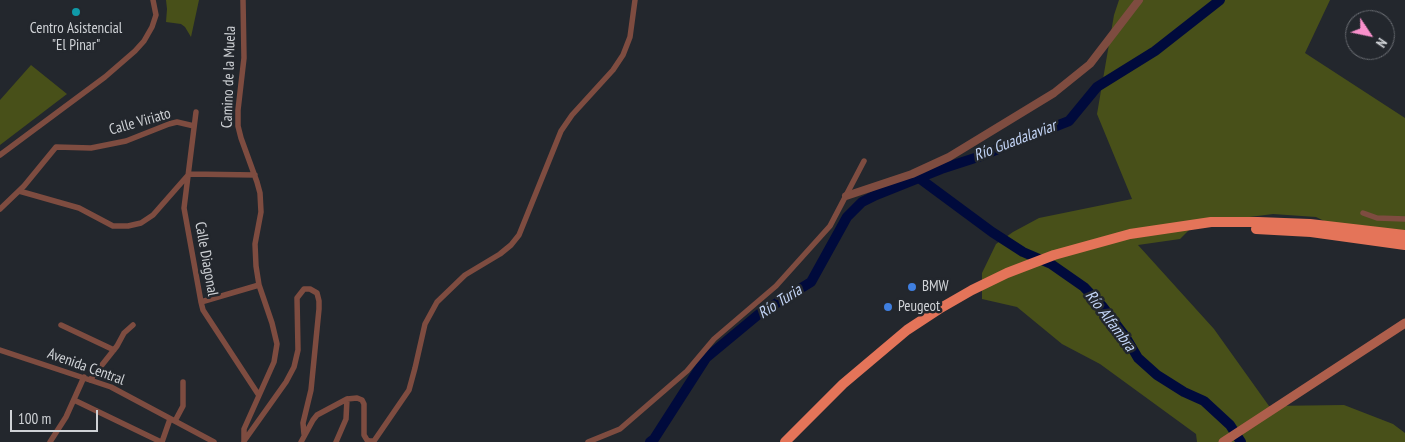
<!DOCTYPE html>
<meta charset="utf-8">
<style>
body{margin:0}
#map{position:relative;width:1405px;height:442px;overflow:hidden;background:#23272d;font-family:"PT Sans Narrow",sans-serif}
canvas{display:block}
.north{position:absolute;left:1345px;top:10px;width:50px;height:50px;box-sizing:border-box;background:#23272d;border:1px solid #686b71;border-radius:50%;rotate:124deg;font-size:14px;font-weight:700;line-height:20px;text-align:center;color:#cfd2d6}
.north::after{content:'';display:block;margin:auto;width:18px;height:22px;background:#f890cb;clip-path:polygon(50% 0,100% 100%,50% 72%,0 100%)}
.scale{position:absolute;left:10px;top:410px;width:88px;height:22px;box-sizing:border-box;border:2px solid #cfd2d6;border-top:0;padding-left:6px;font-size:15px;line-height:18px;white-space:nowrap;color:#cfd2d6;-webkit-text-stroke:4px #23272d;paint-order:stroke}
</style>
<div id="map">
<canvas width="1405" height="442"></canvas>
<div class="north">N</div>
<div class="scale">100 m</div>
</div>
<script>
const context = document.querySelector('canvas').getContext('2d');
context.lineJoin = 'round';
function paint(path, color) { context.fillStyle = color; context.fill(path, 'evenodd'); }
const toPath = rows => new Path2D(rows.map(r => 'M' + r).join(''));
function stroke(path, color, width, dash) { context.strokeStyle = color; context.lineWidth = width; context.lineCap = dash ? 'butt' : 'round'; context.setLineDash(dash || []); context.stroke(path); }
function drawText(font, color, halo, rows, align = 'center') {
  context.font = font + ' "PT Sans Narrow",sans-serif'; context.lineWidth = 5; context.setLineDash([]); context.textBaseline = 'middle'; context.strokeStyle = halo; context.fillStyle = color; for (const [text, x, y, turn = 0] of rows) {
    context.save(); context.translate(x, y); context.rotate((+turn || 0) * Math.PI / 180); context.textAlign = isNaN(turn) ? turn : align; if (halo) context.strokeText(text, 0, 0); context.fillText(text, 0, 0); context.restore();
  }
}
paint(toPath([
 [166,0,199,0,191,37,185,27,181,24,166,22,167,9],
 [1119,0,1330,0,1305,53,1405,118,1405,249,1363,240,1316,217,1273,214,1195,224,1180,239,1138,245,1214,329,1269,406,1344,405,1393,424,1405,433,1405,442,1197,442,1196,434,1100,364,1062,344,1017,307,982,299,982,273,996,244,1013,232,1039,218,1132,199,1097,114,1114,15],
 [31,65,67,94,0,145,0,100]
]), '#485019');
stroke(toPath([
 [919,178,992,232,1023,252,1051,264,1084,287,1103,307,1125,336,1138,358,1157,375,1184,392,1204,401,1230,425,1241,442],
 [650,442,654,439,706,358,759,314,811,282,847,217,862,202,876,195,941,169,978,157,1069,121,1097,87,1155,51,1220,0]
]), '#000a3c', 10);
stroke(toPath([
 [243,0,244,58,238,110,238,126,241,138,257,182,260,193,261,212,255,244,256,266,259,285,272,323,277,344,274,362,244,429,244,440],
 [196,112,184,208,201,302,203,310,258,394],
 [0,155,105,77,135,51,144,41,152,27,156,15,153,0],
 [19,191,79,208,113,226,128,226,141,223,153,215,189,174,255,175],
 [0,209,24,186,56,147,91,148,126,141,169,124,177,122,194,126],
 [1363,213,1377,218,1405,219],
 [201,302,259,285],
 [61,325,114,350],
 [0,350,111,387,214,442],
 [90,380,117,346,124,333,133,325],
 [347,399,357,398,362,400,364,404,364,435,367,440,370,441,374,441,409,390,415,368,425,324,437,302,465,275,500,254,511,245,519,235,561,131,572,115,613,70,623,55,630,37,635,0],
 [74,400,161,442],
 [175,421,183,406,183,382],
 [244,441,286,382,294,367,298,350,297,298,304,289,310,289,317,293,319,301,319,309,311,390,303,423,304,434],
 [50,442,66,417,84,377],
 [162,442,170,419],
 [301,442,313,420,317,415,347,399,346,419,336,442],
 [588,442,620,429,687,371,714,339,776,286,830,226,864,161]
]), '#7e4c40', 5.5);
stroke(toPath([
 [846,196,912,174,949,157,1054,93,1090,64,1139,0]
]), '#7e4c40', 8);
stroke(toPath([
 [1223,442,1405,323]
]), '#ae5f4c', 9);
stroke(toPath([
 [1256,229,1311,232,1405,245],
 [785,442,843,384,907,330,939,309,972,290,1007,273,1054,255,1130,234,1211,222,1258,222,1310,224,1405,235]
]), '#e47459', 10);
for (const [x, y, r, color] of [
 [76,12,5,"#0f9aa8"],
 [912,287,5,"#3f7fe0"],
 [888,307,5,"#3f7fe0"]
]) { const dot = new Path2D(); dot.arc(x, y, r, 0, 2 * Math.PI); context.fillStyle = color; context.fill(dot); stroke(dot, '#23272d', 2); }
drawText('15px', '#cfd2d6', '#23272d', [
 ["Centro Asistencial",76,29,"center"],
 ["\"El Pinar\"",76,46,"center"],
 ["BMW",922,287],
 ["Peugeot",898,307]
], 'left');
drawText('15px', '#cfd2d6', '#23272d', [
 ["Camino de la Muela",229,77,-88],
 ["Calle Viriato",140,122,-16],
 ["Calle Diagonal",206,259,80],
 ["Avenida Central",86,367,20]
]);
drawText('italic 16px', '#c2d4f6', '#23272d', [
 ["Río Guadalaviar",1015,141,-21],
 ["Río Turia",780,302,-33],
 ["Río Alfambra",1110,321,53]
]);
</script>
